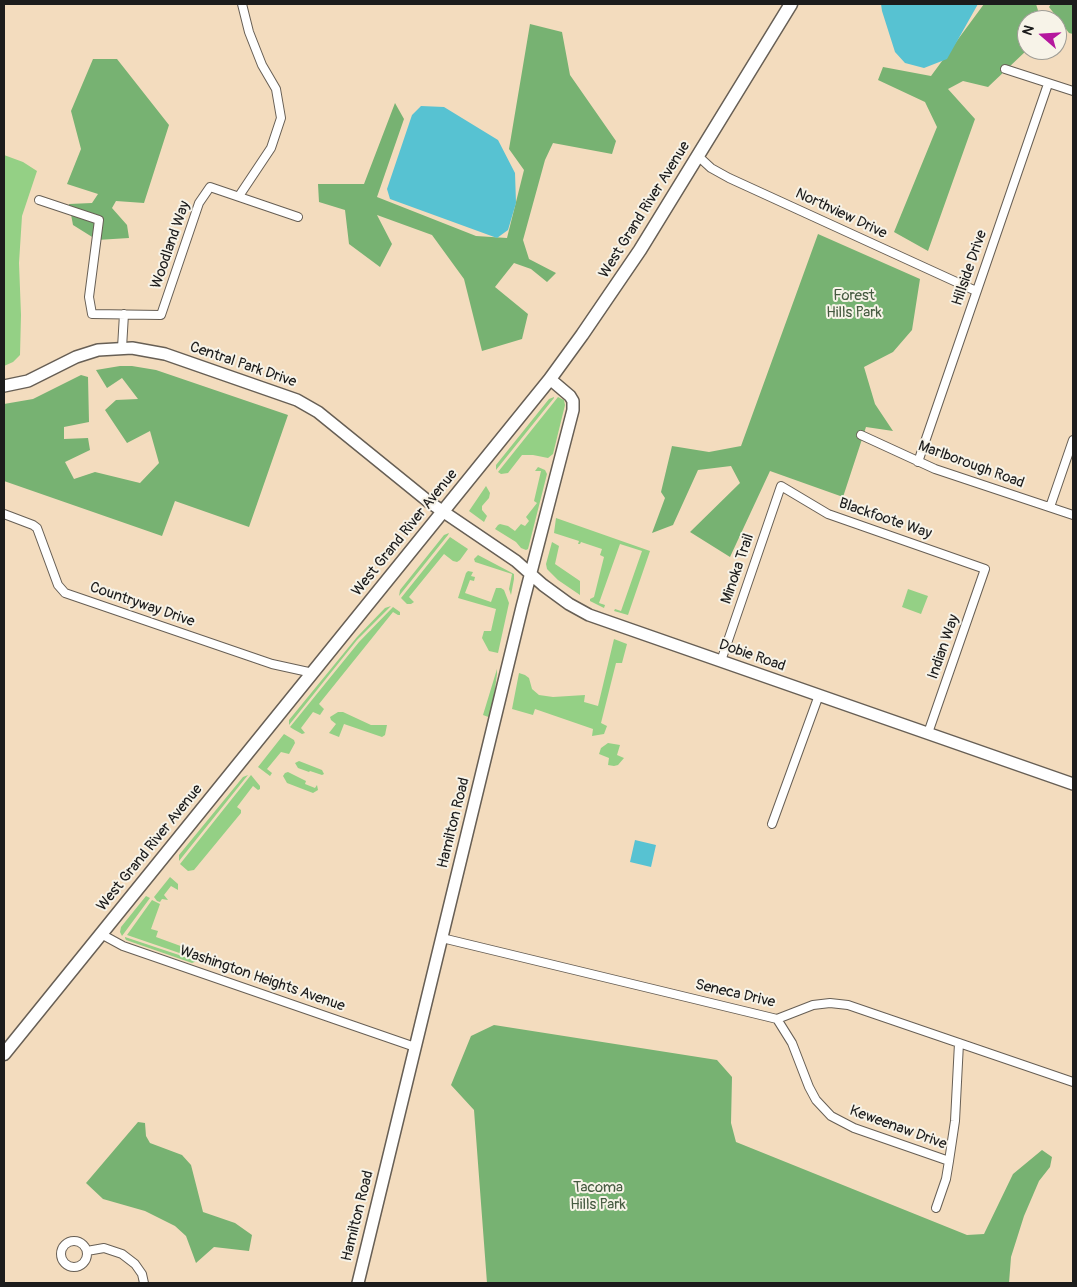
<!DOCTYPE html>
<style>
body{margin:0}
#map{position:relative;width:1077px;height:1287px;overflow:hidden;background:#f3dcbe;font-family:Pangolin,sans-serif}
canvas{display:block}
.frame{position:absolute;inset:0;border:5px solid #1c1c1c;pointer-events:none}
.north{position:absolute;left:1017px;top:10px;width:50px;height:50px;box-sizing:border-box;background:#f7f3e8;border:1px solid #9f9d96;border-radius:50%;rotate:289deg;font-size:14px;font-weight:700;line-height:20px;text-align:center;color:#1c1c1c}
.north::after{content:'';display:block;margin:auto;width:18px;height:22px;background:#b5179e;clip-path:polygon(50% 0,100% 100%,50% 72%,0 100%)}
</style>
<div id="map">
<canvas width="1077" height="1287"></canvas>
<div class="frame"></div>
<div class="north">N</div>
</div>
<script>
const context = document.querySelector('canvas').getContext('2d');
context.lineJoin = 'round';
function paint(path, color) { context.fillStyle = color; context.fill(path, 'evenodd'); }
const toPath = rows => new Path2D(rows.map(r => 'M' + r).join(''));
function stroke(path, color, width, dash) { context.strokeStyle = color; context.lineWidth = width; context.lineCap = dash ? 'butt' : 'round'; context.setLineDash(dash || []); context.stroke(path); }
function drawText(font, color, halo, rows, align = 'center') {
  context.font = font + ' Pangolin,sans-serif'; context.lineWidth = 4; context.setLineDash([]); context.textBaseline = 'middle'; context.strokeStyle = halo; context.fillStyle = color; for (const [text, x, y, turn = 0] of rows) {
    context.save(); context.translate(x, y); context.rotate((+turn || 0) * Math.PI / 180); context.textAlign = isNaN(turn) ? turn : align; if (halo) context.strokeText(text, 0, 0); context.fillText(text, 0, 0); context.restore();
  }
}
paint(toPath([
 [4,155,23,162,37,171,22,216,19,263,21,315,20,355,13,362,4,366],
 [554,397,554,398,496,470,496,465,549,399],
 [558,397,564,400,565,405,553,454,548,458,533,455,522,455,508,473,501,474,498,472],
 [538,467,545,470,547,474,528,549,526,550,521,548,516,542,495,529,498,525,500,524,508,526,515,531,521,524,525,526,529,521,526,517,537,503,534,501,541,471,535,471],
 [486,486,490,493,489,498,482,506,482,510,487,516,484,522,469,511],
 [556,518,650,551,628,615,614,611,615,609,621,611,642,551,620,544,599,603,605,605,604,608,590,601,590,599,594,597,604,557,600,555,602,549,581,542,580,544,578,544,579,541,554,533],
 [449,533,448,535,399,596,400,590,444,535],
 [450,537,468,549,460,560,457,562,453,561,444,554,409,597,414,602,411,604,407,604,401,598],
 [552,542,559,546,555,564,580,581,580,595,558,580,547,569,546,564],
 [478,555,514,574,514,579,511,595,509,589,512,574,475,562,474,559],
 [468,571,473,572,471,576,475,577,474,581,470,580,465,593,491,602,496,588,501,588,504,590,509,603,498,653,489,651,482,638,484,631,491,631,496,609,458,598,466,573],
 [908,589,928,596,921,614,902,607],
 [391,606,357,640,289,725,289,720,357,637,385,608],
 [393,607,400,612,400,615,398,615,393,612,319,704,324,709,320,715,313,712,301,728,305,733,302,734,293,729,290,727,359,642],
 [614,639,627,644,622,663,616,663,601,723,607,726,604,734,592,736,593,729,535,709,533,715,512,709,519,673,525,675,529,678,532,689,539,695,553,697,585,695,584,702,598,706],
 [497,669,497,674,491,718,483,715],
 [338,712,343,712,371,725,387,725,385,735,382,737,344,724,339,737,329,733,336,724,331,720,330,717],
 [284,734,294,740,295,743,289,754,281,752,267,769,272,773,270,776,258,767],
 [608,743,620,745,617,755,624,758,618,765,614,766,608,765,609,758,599,754,601,748],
 [299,761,322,770,324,774,322,775,310,771,309,772,298,768,295,763],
 [288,772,306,781,305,784,315,788,317,785,318,790,313,793,287,783,283,776,285,773],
 [248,775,179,861,179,855,243,777],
 [251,775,260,786,260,789,258,790,253,786,237,807,241,810,241,813,194,870,188,871,180,864],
 [170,877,178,884,178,890,171,886,164,895,168,900,162,899,160,902,157,901,154,897],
 [146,896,150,898,122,936,120,932,121,927],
 [152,900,160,904,151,929,158,931,156,937,197,952,194,958,127,935],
 [125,938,125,937,197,961,192,963,126,940]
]), '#94d085');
paint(toPath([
 [984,4,1036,4,1041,20,1027,20,1027,50,988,87,963,81,948,89,975,119,928,251,894,232,937,127,925,102,878,80,883,67,931,76],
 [1051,4,1073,4,1073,34,1069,33,1049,7],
 [530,24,562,32,570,75,616,141,612,154,553,143,545,160,523,240,529,259,556,273,547,282,531,269,514,263,495,287,528,314,522,339,482,351,464,279,432,235,377,215,392,244,380,267,349,244,345,210,319,202,318,184,364,184,395,103,404,119,377,197,476,236,507,238,524,170,509,149],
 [93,59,117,59,169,125,144,203,116,201,112,208,127,225,129,238,97,240,73,225,69,204,92,203,98,194,67,184,81,149,71,111],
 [818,234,920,279,912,330,893,352,864,367,875,404,893,431,866,427,843,497,770,471,730,557,690,532,740,483,731,466,698,470,673,525,652,533,665,498,661,492,672,446,709,452,741,446],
 [120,366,132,366,156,370,288,415,249,527,175,501,162,536,4,481,4,404,33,399,81,375,88,377,89,422,64,427,64,439,88,438,90,450,65,462,74,479,95,472,140,483,159,463,150,431,127,443,105,410,116,400,138,399,122,378,107,388,96,370],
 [494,1025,717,1060,732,1077,731,1123,736,1142,967,1235,984,1234,1013,1174,1042,1150,1052,1157,1050,1167,1039,1181,1024,1216,1011,1257,1009,1283,487,1283,474,1110,451,1085,471,1036],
 [138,1122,145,1123,146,1136,150,1143,182,1155,191,1165,203,1212,235,1223,252,1235,249,1251,214,1247,196,1263,186,1236,175,1226,145,1211,103,1199,86,1183]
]), '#77b272');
paint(toPath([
 [881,4,978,4,947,59,924,68,905,63,895,52,882,11],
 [421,106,444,107,498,140,515,173,516,203,508,230,497,238,390,199,387,189,412,115],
 [635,840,656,845,651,867,630,862]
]), '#57c2d2');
const street = toPath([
 [1005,69,1073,91],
 [698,156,711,168,729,178,976,291],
 [239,196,271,148,281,118,276,89,262,65,249,32,242,4],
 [39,200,99,220,89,297,92,314,161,315,199,203,210,187,298,217],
 [122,348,124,314],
 [861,435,935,469,1073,515],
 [918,462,1048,84],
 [1050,507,1073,440],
 [4,514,33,525,37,528,58,585,65,593,272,664,313,673],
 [721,661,781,486,828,514,985,569,928,733],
 [772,824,819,695],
 [101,934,123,946,415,1047],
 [442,938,777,1019,813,1005,830,1003,848,1005,1073,1082],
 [777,1019,792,1043,809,1087,816,1100,831,1116,854,1128,949,1161],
 [936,1208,946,1179,949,1161,955,1121,959,1043],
 '61 1254a13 13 0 1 1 26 0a13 13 0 1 1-26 0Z',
 [87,1251,104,1248,122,1254,135,1264,142,1274,144,1283]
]);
const secondary = toPath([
 [4,386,28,381,76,357,98,350,132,348,165,354,297,400,318,412,429,502,516,561,543,585,569,604,589,615,1073,784],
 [358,1283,522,607,573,410,573,401,570,396,550,379]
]);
const primary = toPath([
 [4,1054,550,379,582,335,640,250,791,4]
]);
stroke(street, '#675f55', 10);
stroke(secondary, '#675f55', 14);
stroke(primary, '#675f55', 15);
stroke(street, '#fff', 8);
stroke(secondary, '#fff', 11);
stroke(primary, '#fff', 12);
drawText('15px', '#1c1c1c', '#f7f3e8', [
 ["West Grand River Avenue",645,210,-58],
 ["Northview Drive",841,214,25],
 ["Woodland Way",171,245,-71],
 ["Hillside Drive",970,268,-71],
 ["Central Park Drive",243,365,19],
 ["Marlborough Road",971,465,20],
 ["Blackfoote Way",885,519,19],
 ["West Grand River Avenue",405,533,-51],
 ["Minoka Trail",738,569,-71],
 ["Countryway Drive",142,605,19],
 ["Indian Way",944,647,-71],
 ["Dobie Road",752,656,19],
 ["Hamilton Road",454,823,-76],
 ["West Grand River Avenue",150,848,-51],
 ["Washington Heights Avenue",262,979,19],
 ["Seneca Drive",735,994,13],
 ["Keweenaw Drive",898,1128,20],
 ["Hamilton Road",358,1216,-76]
]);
drawText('15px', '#465b41', '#f7f3e8', [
 ["Forest",854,296],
 ["Hills Park",854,313],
 ["Tacoma",598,1188],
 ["Hills Park",598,1205]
]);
</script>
